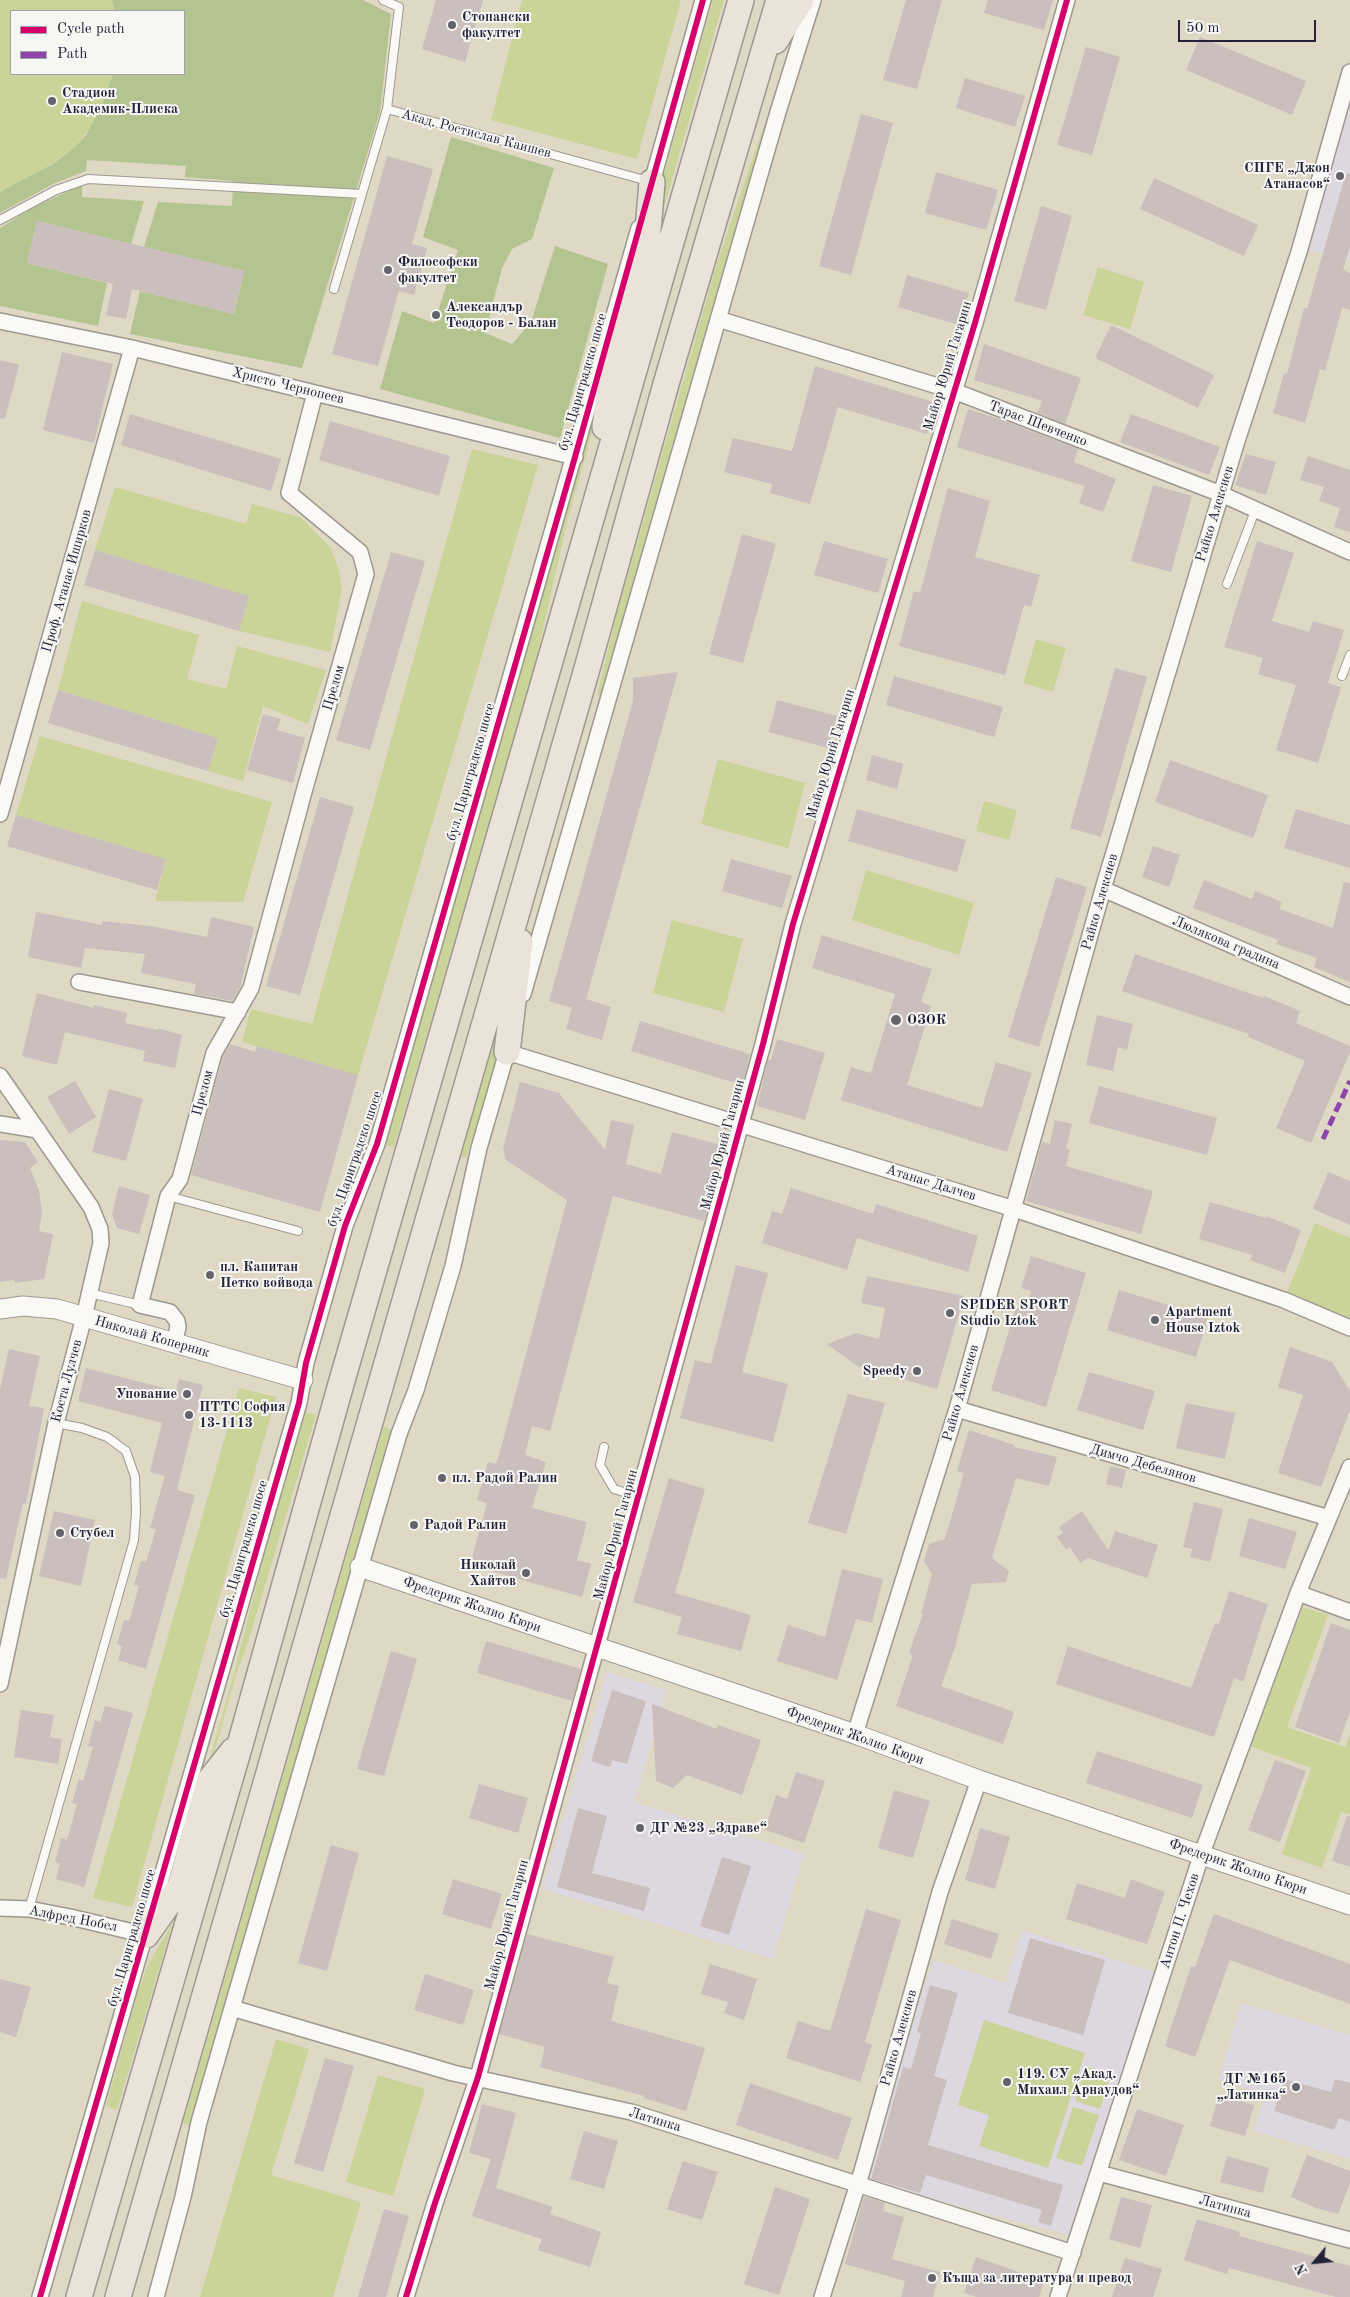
<!DOCTYPE html>
<meta charset="utf-8">
<style>
body{margin:0}
#map{position:relative;width:1350px;height:2297px;overflow:hidden;background:#ded8c4;font-family:"Old Standard TT",serif}
canvas{display:block}
.legend{position:absolute;left:10px;top:10px;width:175px;height:65px;box-sizing:border-box;background:#f6f6f2;border:1px solid #a1a1a9;margin:0;padding:6px 9px;list-style:none;font-size:15px;color:#22223b}
.legend li{display:flex;align-items:center;gap:10px;height:25px}
.legend b{width:25px;border:1px solid #a1a1a9}
.north{position:absolute;left:1290px;top:2237px;width:50px;height:50px;-webkit-text-stroke:4px #f6f6f2;paint-order:stroke;rotate:242deg;font-size:14px;font-weight:700;line-height:20px;text-align:center;color:#22223b}
.north::after{content:'';display:block;margin:auto;width:18px;height:22px;background:#22223b;clip-path:polygon(50% 0,100% 100%,50% 72%,0 100%)}
.scale{position:absolute;left:1178px;top:20px;width:138px;height:22px;box-sizing:border-box;border:2px solid #22223b;border-top:0;padding-left:6px;font-size:15px;line-height:18px;white-space:nowrap;color:#22223b;-webkit-text-stroke:4px #f6f6f2;paint-order:stroke}
</style>
<div id="map">
<canvas width="1350" height="2297"></canvas>
<ul class="legend">
<li><b style="height:6px;background:#d6006c"></b>Cycle path</li>
<li><b style="height:6px;background:#8e44ad"></b>Path</li>
</ul>
<div class="north">N</div>
<div class="scale">50 m</div>
</div>
<script>
const context = document.querySelector('canvas').getContext('2d');
context.lineJoin = 'round';
function paint(path, color) { context.fillStyle = color; context.fill(path, 'evenodd'); }
const toPath = rows => new Path2D(rows.map(r => 'M' + r).join(''));
function stroke(path, color, width, dash) { context.strokeStyle = color; context.lineWidth = width; context.lineCap = dash ? 'butt' : 'round'; context.setLineDash(dash || []); context.stroke(path); }
function drawText(font, color, halo, rows, align = 'center') {
  context.font = font + ' "Old Standard TT",serif'; context.lineWidth = 4; context.setLineDash([]); context.textBaseline = 'middle'; context.strokeStyle = halo; context.fillStyle = color; for (const [text, x, y, turn = 0] of rows) {
    context.save(); context.translate(x, y); context.rotate((+turn || 0) * Math.PI / 180); context.textAlign = isNaN(turn) ? turn : align; if (halo) context.strokeText(text, 0, 0); context.fillText(text, 0, 0); context.restore();
  }
}
paint(toPath([
 [1350,101,1350,261,1309,250],
 [607,1672,667,1690,634,1802,804,1854,773,1959,542,1889],
 [1022,1930,1154,1972,1073,2236,863,2181,933,1960,1005,1983],
 [1241,2003,1350,2035,1350,2159,1254,2131,1265,2094,1219,2080]
]), '#ddd7e0');
paint(toPath([
 [0,0,112,0,114,11,11,11,11,74,113,74,107,94,95,121,76,146,41,172,0,192],
 [522,0,681,0,637,159,491,120],
 [713,0,724,0,661,217,658,196],
 [766,127,724,266,602,698,597,696,616,616,716,266,763,128],
 [638,264,640,264,568,518,534,669,394,1147,383,1144],
 [1098,267,1144,282,1130,329,1083,315],
 [472,449,538,465,358,1075,242,1042,251,1009,312,1024],
 [115,487,246,524,252,504,300,517,331,548,339,571,342,589,330,652,239,631,249,596,95,550],
 [82,601,199,635,187,679,226,689,237,646,326,670,308,724,263,706,243,781,208,771,218,738,58,690],
 [1036,639,1066,648,1053,692,1023,683],
 [40,736,272,802,243,902,155,901,166,859,16,815],
 [718,759,805,783,788,848,701,824],
 [984,801,1017,810,1009,840,976,831],
 [866,870,974,903,959,955,852,920],
 [672,920,743,939,724,1012,653,993],
 [493,1036,498,1053,497,1059,466,1158,458,1155],
 [1315,1223,1350,1238,1350,1328,1284,1300],
 [239,1388,276,1397,132,1907,93,1898],
 [305,1412,316,1415,247,1646,237,1671,180,1874,177,1873,233,1677,272,1524],
 [384,1426,391,1430,192,2126,183,2123],
 [1303,1607,1328,1615,1287,1727,1345,1747,1350,1734,1350,1814,1341,1812,1322,1868,1282,1854,1311,1768,1250,1746],
 [173,1922,117,2110,106,2106,139,1988,148,1965],
 [984,2020,1085,2053,1048,2168,979,2146,989,2115,958,2105],
 [276,2039,309,2049,271,2175,361,2202,333,2297,200,2297],
 [1086,2066,1111,2074,1100,2109,1075,2101],
 [378,2075,425,2089,393,2196,346,2182],
 [1073,2107,1099,2115,1082,2166,1056,2158]
]), '#cad499');
paint(toPath([
 [112,0,363,0,391,14,380,112,302,368,130,334,140,291,234,314,244,271,144,247,158,202,232,206,233,181,185,177,186,166,87,160,86,171,55,183,0,213,0,192,53,164,76,146,86,135,101,108,113,74,184,74,184,11,114,11],
 [451,137,554,168,532,239,512,249,502,268,485,333,512,344,531,322,555,246,608,264,560,438,380,389,402,311,434,323,458,250,423,237],
 [82,185,82,197,144,201,131,244,37,221,27,263,107,283,98,326,0,306,0,228,34,207]
]), '#b4c491');
paint(toPath([
 [436,0,483,0,465,62,422,49],
 [906,0,942,0,917,89,883,80],
 [988,0,1053,0,1044,30,984,13],
 [1200,37,1306,81,1292,115,1186,70],
 [1086,47,1120,57,1092,155,1057,145],
 [965,78,1025,96,1015,127,956,108],
 [861,114,893,123,851,275,819,266],
 [387,156,433,169,412,244,427,248,414,295,399,291,378,366,332,354],
 [936,172,998,190,986,230,925,213],
 [1346,173,1350,174,1350,247,1343,270,1350,273,1350,310,1342,308,1325,371,1320,369,1305,423,1273,413,1284,373,1287,374,1304,308,1307,309],
 [1154,178,1258,225,1244,256,1140,209],
 [1041,206,1072,216,1046,310,1014,301],
 [37,221,244,271,234,314,132,289,126,319,106,315,113,284,27,263],
 [907,275,969,293,959,325,898,307],
 [1111,325,1214,375,1198,408,1095,358],
 [984,344,1081,378,1065,424,1037,413,1042,401,974,380],
 [62,352,113,364,94,443,43,430],
 [0,360,19,365,5,419,0,418],
 [815,366,936,403,927,434,838,407,810,504,770,493,772,484,724,472,733,438,792,451],
 [968,409,1002,420,1078,449,1074,462,1116,479,1103,512,1079,503,1085,486,957,447],
 [130,414,281,459,271,491,121,445],
 [1131,414,1220,447,1209,475,1120,442],
 [330,421,450,456,439,496,319,460],
 [1246,454,1276,462,1266,495,1235,485],
 [1308,456,1350,470,1350,532,1334,527,1340,508,1319,501,1324,487,1300,480],
 [1153,485,1192,496,1171,572,1131,561],
 [948,488,990,501,975,557,1040,575,1031,607,1024,605,1005,675,899,646,914,591,920,593],
 [742,534,776,544,743,663,709,654],
 [824,541,888,559,878,593,814,575],
 [1257,541,1294,553,1272,621,1309,632,1313,621,1344,630,1328,683,1341,687,1318,763,1276,750,1296,685,1258,674,1263,658,1224,647],
 [95,550,249,596,239,631,84,585],
 [391,552,425,561,370,750,336,740],
 [1115,668,1147,677,1101,837,1070,828],
 [678,672,586,999,611,1007,602,1040,566,1029,572,1008,549,1001,633,701,633,678],
 [894,676,1003,707,994,737,886,705],
 [58,690,218,738,208,771,48,723],
 [777,700,837,716,828,748,769,732],
 [263,714,281,719,277,730,305,738,293,783,247,770],
 [872,755,903,764,897,789,866,780],
 [1170,760,1268,795,1253,838,1155,802],
 [320,797,354,807,300,995,266,986],
 [857,809,966,840,957,872,848,841],
 [1296,809,1350,825,1350,868,1284,848],
 [16,815,166,859,157,890,7,846],
 [1153,846,1180,855,1169,887,1142,877],
 [731,859,792,876,782,908,722,891],
 [1056,877,1087,887,1039,1047,1008,1037],
 [1204,880,1252,899,1255,891,1282,902,1279,909,1333,928,1344,882,1350,883,1350,982,1314,967,1317,958,1276,944,1278,940,1193,908],
 [36,912,102,925,102,921,150,926,207,937,211,917,254,927,240,988,233,1001,194,994,196,984,141,973,145,954,85,948,81,968,28,957],
 [822,935,932,969,921,1002,931,1006,907,1085,982,1108,996,1062,1032,1073,1007,1152,841,1100,851,1067,871,1073,895,994,812,968],
 [1135,954,1263,998,1264,996,1300,1011,1296,1023,1350,1046,1350,1052,1311,1143,1276,1128,1305,1061,1248,1037,1249,1034,1122,991],
 [37,993,94,1008,94,1005,127,1013,125,1023,158,1030,158,1028,182,1035,175,1068,143,1061,145,1051,65,1032,57,1065,22,1056],
 [1097,1015,1133,1024,1127,1050,1118,1047,1113,1071,1086,1065],
 [640,1021,750,1054,742,1085,631,1051],
 [777,1039,825,1053,805,1120,757,1106,768,1060,771,1060],
 [230,1044,255,1052,257,1046,358,1075,320,1212,191,1175,223,1056],
 [75,1081,96,1117,69,1134,47,1097],
 [520,1082,559,1093,605,1150,611,1120,634,1125,626,1164,661,1174,672,1132,725,1146,704,1221,613,1196,550,1431,532,1426,525,1455,546,1462,532,1508,587,1522,577,1560,591,1564,582,1597,470,1565,487,1503,477,1500,488,1462,496,1464,501,1448,567,1200,506,1160,503,1149],
 [1099,1086,1217,1118,1207,1155,1089,1123],
 [109,1089,143,1099,126,1161,92,1152],
 [1055,1120,1072,1124,1066,1149,1070,1150,1066,1166,1153,1191,1141,1234,1026,1201,1042,1142,1050,1144],
 [0,1140,25,1142,38,1162,30,1168,39,1190,42,1213,39,1231,53,1234,44,1279,15,1283,14,1280,0,1282],
 [1328,1172,1350,1181,1350,1225,1313,1209],
 [119,1186,150,1195,139,1234,117,1228,112,1214],
 [791,1188,873,1214,876,1204,978,1236,968,1272,857,1238,847,1270,762,1243,772,1211,782,1214],
 [1210,1202,1266,1218,1266,1216,1301,1230,1285,1273,1250,1260,1252,1255,1199,1239],
 [1031,1256,1086,1273,1046,1407,991,1390,1016,1307,1026,1309,1031,1291,1021,1288],
 [736,1265,768,1273,742,1372,788,1384,773,1442,680,1418,695,1360,711,1364],
 [867,1276,964,1296,937,1389,857,1366,827,1344,856,1333,879,1339,885,1308,861,1303],
 [1119,1290,1208,1317,1196,1357,1107,1330],
 [1290,1347,1332,1362,1350,1391,1350,1410,1321,1487,1278,1473,1303,1395,1278,1387],
 [9,1349,40,1356,29,1406,44,1408,26,1504,23,1503,6,1579,0,1578,0,1389],
 [86,1368,176,1391,179,1379,203,1385,177,1490,195,1495,146,1669,118,1660,122,1646,117,1644,124,1620,129,1621,139,1586,134,1585,141,1561,146,1562,156,1529,150,1528,165,1476,150,1472,162,1423,78,1401],
 [1089,1372,1155,1391,1143,1430,1077,1410],
 [848,1394,885,1403,846,1534,808,1523],
 [1186,1403,1235,1413,1225,1459,1176,1448],
 [969,1430,1014,1445,1014,1447,1057,1457,1049,1486,1016,1478,992,1558,1009,1571,1006,1582,972,1584,956,1642,957,1642,941,1686,1014,1712,1003,1744,896,1706,913,1655,909,1653,923,1614,921,1613,932,1574,924,1561,929,1544,945,1539,964,1473,957,1471],
 [1110,1466,1126,1470,1122,1488,1106,1484],
 [669,1478,705,1489,675,1593,751,1615,741,1651,677,1634,682,1617,633,1602],
 [1194,1502,1223,1509,1210,1562,1190,1557,1192,1549,1183,1547],
 [54,1511,95,1520,81,1586,39,1576],
 [1082,1511,1108,1550,1115,1531,1158,1545,1147,1578,1088,1558,1080,1563,1070,1547,1066,1550,1057,1537,1063,1533,1059,1527],
 [1249,1518,1297,1532,1285,1569,1239,1556],
 [842,1569,883,1579,872,1623,856,1619,837,1680,777,1661,788,1625,825,1637],
 [1229,1591,1268,1604,1243,1682,1234,1678,1214,1737,1056,1684,1068,1646,1191,1688,1215,1623,1219,1624],
 [1331,1623,1350,1630,1350,1712,1339,1743,1295,1727],
 [486,1641,581,1669,572,1701,477,1673],
 [391,1651,417,1659,384,1776,357,1769],
 [612,1690,646,1701,627,1764,612,1760,610,1767,591,1761],
 [652,1704,717,1729,718,1725,761,1740,742,1795,687,1775,673,1788,656,1781],
 [105,1706,133,1713,84,1887,56,1879,60,1864,55,1862,61,1838,67,1840,77,1804,72,1803,79,1779,83,1781,93,1747,88,1746,95,1720,100,1722],
 [21,1710,54,1715,50,1737,62,1739,58,1764,14,1757],
 [1097,1751,1203,1785,1192,1818,1086,1783],
 [1275,1760,1306,1771,1280,1842,1248,1830],
 [796,1772,825,1781,804,1843,765,1830,776,1795,787,1799],
 [479,1784,528,1798,518,1833,469,1818],
 [894,1790,930,1801,913,1858,878,1848],
 [578,1808,607,1816,592,1873,650,1888,644,1911,557,1887],
 [1347,1816,1350,1816,1350,1867,1332,1861],
 [980,1828,1010,1837,995,1889,965,1880],
 [331,1845,359,1853,327,1971,298,1963],
 [722,1857,751,1866,729,1935,700,1926],
 [453,1879,502,1894,491,1929,442,1914],
 [1131,1879,1165,1892,1147,1944,1066,1919,1077,1883,1125,1898],
 [866,1909,901,1920,865,2042,872,2045,860,2082,786,2058,798,2021,830,2031],
 [1214,1914,1350,1964,1350,2004,1230,1960,1195,2057,1165,2046,1191,1966,1195,1967],
 [952,1919,999,1934,991,1959,944,1944],
 [527,1934,614,1957,607,1983,619,1986,611,2021,705,2048,686,2111,644,2098,644,2096,540,2067,545,2047,499,2034],
 [1030,1938,1105,1960,1083,2035,1008,2013],
 [710,1964,757,1979,744,2020,724,2013,728,2002,701,1994],
 [425,1974,474,1990,463,2025,414,2010],
 [0,1979,31,1987,16,2037,0,2032],
 [930,1985,958,1993,934,2076,947,2080,928,2145,1063,2185,1051,2226,1038,2222,1042,2210,926,2175,920,2193,871,2179,903,2067,911,2069,921,2033,917,2032],
 [325,2058,354,2066,323,2172,294,2163],
 [1284,2079,1331,2092,1335,2079,1350,2083,1350,2122,1339,2118,1334,2130,1274,2111],
 [750,2083,852,2118,838,2160,736,2125],
 [1219,2095,1254,2105,1245,2136,1210,2126],
 [482,2104,516,2113,496,2188,553,2207,550,2214,601,2232,590,2267,538,2250,542,2239,472,2216,491,2159,469,2153],
 [1137,2109,1184,2125,1166,2176,1119,2160],
 [584,2131,618,2141,604,2189,570,2179],
 [1307,2155,1350,2171,1350,2183,1338,2214,1316,2208,1291,2197],
 [1227,2156,1269,2168,1263,2193,1220,2182],
 [683,2161,718,2172,702,2220,667,2209],
 [775,2187,810,2199,779,2295,744,2284],
 [865,2197,885,2203,883,2211,904,2217,892,2259,940,2272,933,2297,901,2297,905,2281,845,2264,863,2200],
 [1121,2197,1152,2205,1140,2248,1109,2239],
 [384,2209,409,2216,386,2297,358,2297],
 [1197,2219,1240,2232,1239,2236,1350,2266,1350,2297,1336,2297,1229,2268,1227,2274,1184,2260],
 [976,2257,1044,2281,1039,2297,977,2297,964,2293],
 [1125,2258,1162,2269,1153,2297,1112,2297]
]), '#cabfbd');
const service = toPath([
 [387,109,648,181],
 [0,220,56,190,88,179,362,194],
 [334,289,387,109,399,7,383,0],
 [1227,584,1255,511],
 [1342,676,1350,655],
 [168,1196,298,1231],
 [89,1293,140,1305],
 [604,1447,600,1465,614,1489,639,1497],
 [29,1909,134,1540,136,1512,135,1477,126,1451,107,1437,82,1428,56,1423]
]);
const minor = toPath([
 [650,189,703,0],
 [718,319,954,391,1221,494,1350,552],
 [0,321,132,348,575,457],
 [0,814,132,348],
 [1103,889,1350,997],
 [79,982,238,1012],
 [523,994,778,112,813,0],
 [507,1052,1014,1209,1284,1300,1350,1328],
 [0,1076,91,1207,100,1229,101,1243,84,1317,56,1423,0,1684],
 [0,1124,38,1130],
 [174,1344,178,1327,177,1321,170,1312,140,1305,168,1196,180,1179,214,1053,251,988,305,788,366,574,360,552,289,493,315,393],
 [957,1409,1329,1518],
 [1298,1593,1350,1612],
 [855,1734,957,1409,1103,889,1236,444,1299,252,1350,72],
 [0,1908,29,1909,70,1917,146,1935],
 [232,2008,453,2073,631,2112,1073,2253],
 [1099,2173,1350,2240],
 [40,2297,299,1403,306,1363,345,1226,377,1144,639,228],
 [156,2297,183,2197,199,2122,232,2008,399,1434,416,1390,453,1266,479,1148,509,1045],
 [406,2297,435,2203,478,2077,763,1044,793,924,975,323,1067,0],
 [822,2297,862,2171,940,1892,979,1780],
 [1058,2297,1201,1856,1298,1593,1350,1467]
]);
const tertiary = toPath([
 [0,1309,23,1306,57,1309,303,1380],
 [360,1567,855,1734,979,1780,1350,1905]
]);
const trunk = toPath([
 [775,41,801,0],
 [605,427,609,393,645,266,652,182],
 [507,1052,520,942],
 [146,1935,180,1887,210,1780,233,1751],
 [79,2297,241,1741,341,1384,741,0],
 [118,2297,588,665,666,384,779,0]
]);
stroke(service, '#9d9990', 10);
stroke(minor, '#9d9990', 18);
stroke(tertiary, '#9d9990', 21);
stroke(trunk, '#9d9990', 28);
stroke(service, '#faf9f6', 8);
stroke(minor, '#faf9f6', 15);
stroke(tertiary, '#faf9f6', 19);
stroke(trunk, '#ebe3d9', 25);
stroke(toPath([
 [1323,1139,1350,1081]
]), '#8e44ad', 5, [10, 5]);
stroke(toPath([
 [40,2297,299,1403,306,1363,345,1226,377,1144,575,457,703,0],
 [406,2297,435,2203,478,2077,763,1044,793,924,975,323,1067,0]
]), '#d6006c', 6);
for (const [x, y, r, color] of [
 [452,25,5,"#64626b"],
 [52,101,5,"#64626b"],
 [1340,176,5,"#64626b"],
 [388,270,5,"#64626b"],
 [436,315,5,"#64626b"],
 [896,1020,6,"#64626b"],
 [210,1275,5,"#64626b"],
 [950,1313,5,"#64626b"],
 [1155,1320,5,"#64626b"],
 [917,1371,5,"#64626b"],
 [187,1394,5,"#64626b"],
 [189,1415,5,"#64626b"],
 [442,1478,5,"#64626b"],
 [414,1525,5,"#64626b"],
 [60,1533,5,"#64626b"],
 [526,1573,5,"#64626b"],
 [640,1828,5,"#64626b"],
 [1007,2082,5,"#64626b"],
 [1296,2087,5,"#64626b"],
 [932,2278,5,"#64626b"]
]) { const dot = new Path2D(); dot.arc(x, y, r, 0, 2 * Math.PI); context.fillStyle = color; context.fill(dot); stroke(dot, '#f6f6f2', 2); }
drawText('bold 14px', '#22223b', '#f6f6f2', [
 ["Стопански",462,17],
 ["факултет",462,33],
 ["Стадион",62,93],
 ["Академик-Плиска",62,109],
 ["СПГЕ „Джон",1330,168,"right"],
 ["Атанасов“",1330,184,"right"],
 ["Философски",398,262],
 ["факултет",398,278],
 ["Александър",446,307],
 ["Теодоров - Балан",446,323],
 ["ОЗОК",907,1020],
 ["пл. Капитан",220,1267],
 ["Петко войвода",220,1283],
 ["SPIDER SPORT",960,1305],
 ["Studio Iztok",960,1321],
 ["Apartment",1165,1312],
 ["House Iztok",1165,1328],
 ["Speedy",907,1371,"right"],
 ["Упование",177,1394,"right"],
 ["ПТТС София",199,1407],
 ["13-1113",199,1423],
 ["пл. Радой Ралин",452,1478],
 ["Радой Ралин",424,1525],
 ["Стубел",70,1533],
 ["Николай",516,1565,"right"],
 ["Хайтов",516,1581,"right"],
 ["ДГ №23 „Здраве“",650,1828],
 ["119. СУ „Акад.",1017,2074],
 ["Михаил Арнаудов“",1017,2090],
 ["ДГ №165",1286,2079,"right"],
 ["„Латинка“",1286,2095,"right"],
 ["Къща за литература и превод",942,2278]
], 'left');
drawText('14px', '#22223b', '#f6f6f2', [
 ["Акад. Ростислав Каишев",476,134,15],
 ["Майор Юрий Гагарин",948,366,-73],
 ["бул. Цариградско шосе",583,382,-74],
 ["Христо Чернопеев",288,386,14],
 ["Тарас Шевченко",1038,424,21],
 ["Райко Алексиев",1215,514,-73],
 ["Проф. Атанас Иширков",67,581,-74],
 ["Прелом",334,688,-74],
 ["Майор Юрий Гагарин",831,754,-73],
 ["бул. Цариградско шосе",471,772,-74],
 ["Райко Алексиев",1100,902,-74],
 ["Люлякова градина",1226,943,23],
 ["Прелом",203,1093,-75],
 ["Майор Юрий Гагарин",723,1145,-75],
 ["бул. Цариградско шосе",355,1159,-71],
 ["Атанас Далчев",931,1183,17],
 ["Николай Коперник",152,1337,16],
 ["Коста Лулчев",67,1381,-75],
 ["Райко Алексиев",961,1393,-74],
 ["Димчо Дебелянов",1143,1464,16],
 ["Майор Юрий Гагарин",616,1535,-75],
 ["бул. Цариградско шосе",244,1549,-74],
 ["Фредерик Жолио Кюри",472,1605,19],
 ["Фредерик Жолио Кюри",855,1736,20],
 ["Фредерик Жолио Кюри",1238,1867,19],
 ["Алфред Нобел",73,1919,11],
 ["Антон П. Чехов",1180,1921,-72],
 ["Майор Юрий Гагарин",507,1925,-75],
 ["бул. Цариградско шосе",132,1938,-74],
 ["Райко Алексиев",899,2038,-74],
 ["Латинка",655,2120,17],
 ["Латинка",1225,2207,15]
]);
</script>
